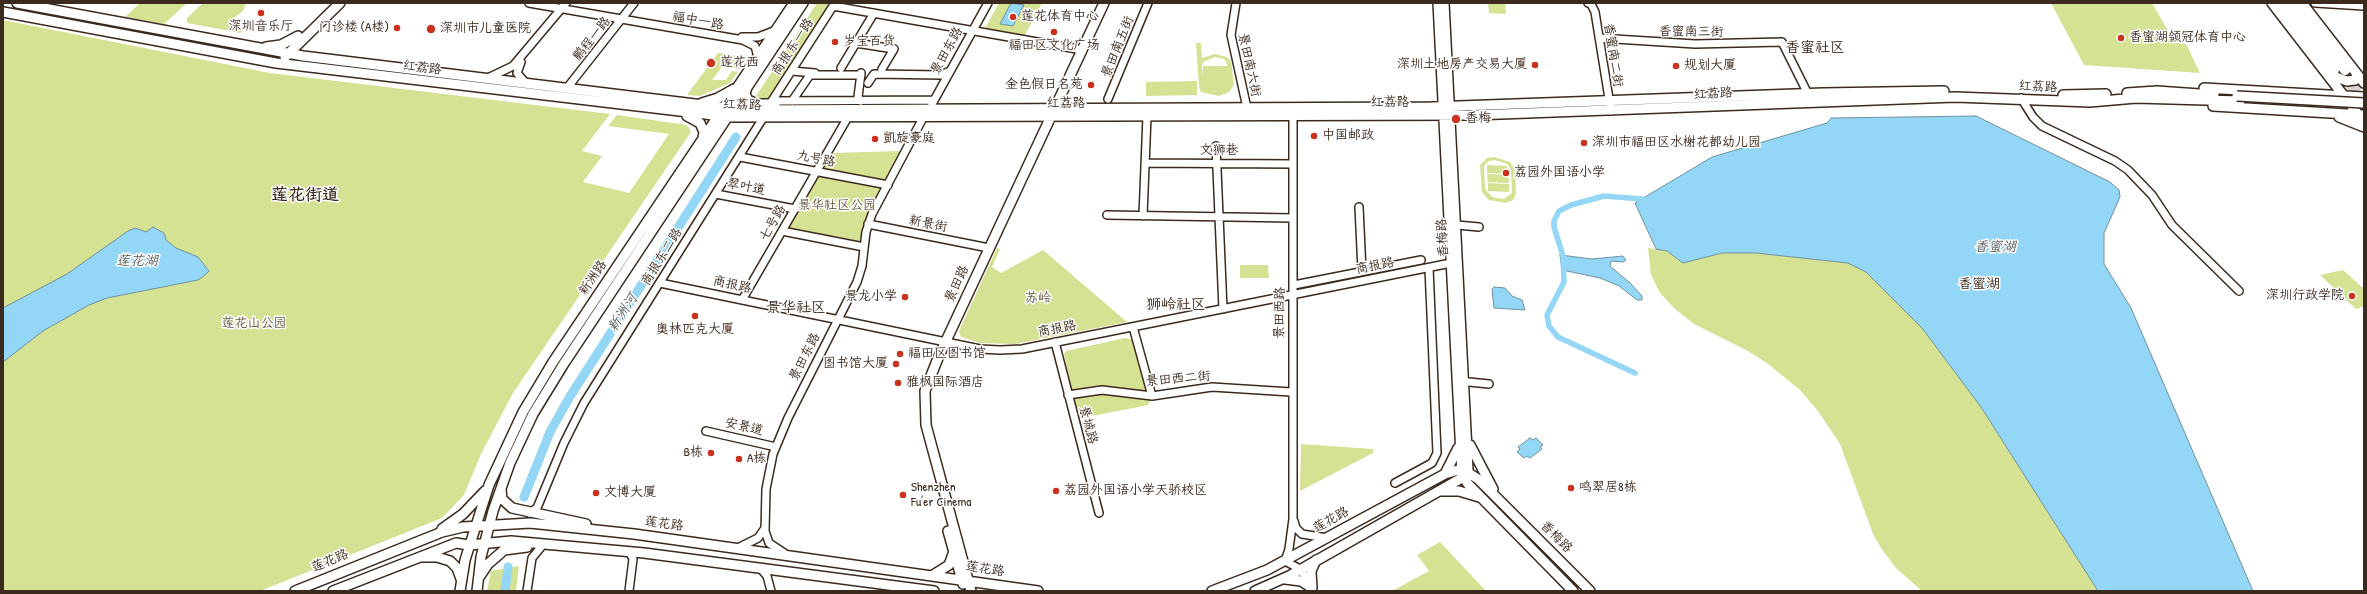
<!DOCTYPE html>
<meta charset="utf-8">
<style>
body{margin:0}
#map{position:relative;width:2367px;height:594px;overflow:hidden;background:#fff;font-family:"Patrick Hand",sans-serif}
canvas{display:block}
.frame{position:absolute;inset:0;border:4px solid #3b2a1e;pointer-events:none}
</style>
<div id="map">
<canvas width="2367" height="594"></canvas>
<div class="frame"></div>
</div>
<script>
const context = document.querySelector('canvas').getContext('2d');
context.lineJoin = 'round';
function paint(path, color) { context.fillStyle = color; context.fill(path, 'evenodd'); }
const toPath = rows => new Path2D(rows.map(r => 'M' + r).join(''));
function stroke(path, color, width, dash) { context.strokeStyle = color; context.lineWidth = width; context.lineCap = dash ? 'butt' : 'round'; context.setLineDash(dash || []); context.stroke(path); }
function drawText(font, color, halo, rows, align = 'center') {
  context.font = font + ' "Patrick Hand","LXGW WenKai TC",sans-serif'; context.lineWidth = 3; context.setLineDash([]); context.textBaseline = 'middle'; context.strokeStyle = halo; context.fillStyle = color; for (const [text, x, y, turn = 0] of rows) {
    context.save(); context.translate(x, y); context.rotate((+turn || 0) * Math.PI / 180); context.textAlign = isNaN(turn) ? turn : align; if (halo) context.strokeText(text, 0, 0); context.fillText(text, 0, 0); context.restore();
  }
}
paint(toPath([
 [140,3,187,3,164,24,125,17],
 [203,3,246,3,243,11,227,23,243,31,240,33,187,23,187,18],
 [817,3,832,3,771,98,759,99,756,96],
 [999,3,1042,3,1024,37,984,30],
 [1488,3,1505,3,1506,14,1489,13],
 [2051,3,2152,3,2175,43,2186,44,2200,73,2084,65],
 [3,20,270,73,610,114,582,151,602,156,583,182,629,193,669,134,608,126,617,115,687,125,691,132,513,393,481,454,464,495,442,518,260,591,3,591],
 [1196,43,1201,43,1202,58,1215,54,1227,57,1231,61,1234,85,1229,92,1219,96,1201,92,1199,87],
 [1215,57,1224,59,1227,63,1228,85,1227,66,1203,66,1202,77,1202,66,1203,62],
 [718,53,747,58,740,69,723,66,712,80,726,80,732,71,738,72,730,83,700,96,687,95],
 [1197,81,1197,95,1146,96,1146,82],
 [901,151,868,214,861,243,788,228,832,153],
 [1494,157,1510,162,1515,170,1516,194,1513,200,1506,203,1489,200,1482,192,1480,165,1487,158],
 [1495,160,1507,164,1511,170,1512,193,1504,199,1492,197,1485,189,1484,166,1489,161],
 [1487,165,1507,166,1508,174,1487,173],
 [1487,174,1508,175,1509,183,1488,182],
 [1488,183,1509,184,1509,192,1488,191],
 [997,248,1000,249,992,267,1001,273,1043,250,1127,322,1015,344,980,343,961,337,959,331],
 [1648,248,1667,251,1683,263,1722,253,1756,253,1848,263,1866,272,1922,328,1981,407,2098,591,1922,591,1896,568,1881,548,1873,534,1840,444,1818,411,1800,390,1767,363,1746,350,1694,324,1675,309,1660,293,1651,275],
 [1240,265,1268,265,1269,278,1240,278],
 [2343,270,2364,289,2364,306,2356,309,2320,275],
 [1125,338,1134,340,1150,401,1148,405,1082,418,1077,415,1064,354,1066,351],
 [1301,444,1373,449,1373,453,1300,491],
 [1440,542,1486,591,1392,591,1429,571,1417,555],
 [519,566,516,591,487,591,491,571]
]), '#d5e193');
const water = toPath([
 [1011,3,1024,5,1013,26,1000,24,1011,3],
 [1976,116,2110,182,2119,190,2120,197,2104,233,2104,264,2131,308,2253,591,2098,591,1981,407,1922,328,1866,272,1848,263,1756,253,1722,253,1683,263,1667,251,1656,249,1635,203,1712,157,1827,123,1831,118,1976,116],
 [153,227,164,233,166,240,176,248,198,257,209,271,205,275,198,280,107,298,89,305,43,331,3,362,3,308,67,274,128,231,135,228,146,232,153,227],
 [1560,255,1592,259,1623,256,1626,260,1623,262,1611,261,1610,266,1630,283,1642,296,1642,300,1637,300,1619,286,1600,278,1562,270,1560,255],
 [1494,287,1505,288,1512,296,1522,300,1525,310,1494,308,1492,289,1494,287],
 [1530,438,1533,440,1536,438,1543,445,1540,447,1542,449,1530,458,1527,456,1524,458,1517,452,1520,449,1518,447,1530,438]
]);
paint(water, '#93d6f5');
stroke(water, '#70919f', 1);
stroke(toPath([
 [1635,373,1558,337,1549,326,1547,315,1564,282,1563,256,1554,227,1554,221,1559,211,1571,205,1604,196,1642,199]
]), '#93d6f5', 5.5);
stroke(toPath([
 [524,497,550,432,569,398,736,137],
 [505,591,508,567]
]), '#93d6f5', 9);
stroke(toPath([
 [2345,70,2364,95],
 [2338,75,2364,108]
]), '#d8d4d2', 10, [10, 5]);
const minor = toPath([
 [529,3,743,40,755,46,758,57],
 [1236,3,1231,35,1247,108],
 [1588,3,1591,4,1595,12,1611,111],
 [2315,3,2364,6],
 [833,6,1077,49],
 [742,37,758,37,774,31],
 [1599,38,1695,44,1782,42,1809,96],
 [856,43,894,49,882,69],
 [521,62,517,73,525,82],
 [841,68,874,13],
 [792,71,815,73],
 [861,73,858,97,861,101],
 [488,78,513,66,566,3],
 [868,83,874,74,941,75,950,71],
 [567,88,634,3],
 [2021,98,2033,117,2042,126,2115,161,2128,170,2152,195,2172,225,2239,291],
 [1108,99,1148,3],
 [792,101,810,75,861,75],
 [770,104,835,3],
 [776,104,777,101,934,100],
 [932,104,988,3],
 [1293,112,1293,519,1289,549,1285,561,1300,569,1312,587],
 [1216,146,1223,309],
 [740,157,888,185],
 [1145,163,1293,164],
 [716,194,795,209],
 [1359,207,1362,271],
 [1107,215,1293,218],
 [1143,216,1147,116],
 [868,224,984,247],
 [1457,225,1479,227],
 [782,231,864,247],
 [660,283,980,349,1000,350,1022,349,1456,262],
 [1294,285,1421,260],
 [742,300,848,117],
 [1133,327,1152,396],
 [1055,342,1099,513],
 [1459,381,1489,384],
 [1068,395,1102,390,1152,396,1212,387,1291,392],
 [706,431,776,447],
 [1395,483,1432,463,1437,453,1429,268],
 [529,513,537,508,564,443,584,403,763,118],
 [1294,521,1296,528,1302,534,1327,538],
 [738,548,758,538,765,528],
 [625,551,630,553,633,559,629,591],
 [784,553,769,543,765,531,766,489,773,454,788,418,857,282,862,266,866,232,872,214,924,116],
 [761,569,767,576,771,591],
 [527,591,532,558,541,547]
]);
const major = toPath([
 [17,3,303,56,744,110,1431,107,1823,93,1944,91],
 [1438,3,1462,475,1468,484,1573,591],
 [2272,3,2364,122],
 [2302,3,2364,83],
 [3,12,276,63,730,117,1474,115,1955,97,2090,102,2136,98,2240,101],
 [266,47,281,45,298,36],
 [285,57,340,3],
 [2330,75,2347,81,2355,80,2357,74],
 [747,87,745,94,748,100,757,104,771,104],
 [2204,88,2364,97],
 [2127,93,2157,91,2214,95],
 [2063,95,2106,94],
 [702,103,718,98,734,89],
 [2213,106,2364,115],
 [687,116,700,123,704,132,703,138],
 [2339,117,2364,127],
 [1470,445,1493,489],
 [1445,474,1458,448],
 [501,489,502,499,512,508,586,524],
 [1441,491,1459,491,1479,497],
 [442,529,463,514,485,491],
 [948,531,963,584],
 [422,557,437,557,450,561,457,568,461,579],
 [933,575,949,565,953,554],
 [480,576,488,564,504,550,527,547],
 [1285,579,1301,581,1312,588],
 [1312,588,1311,571,1316,560],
 [295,591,442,532,463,527,530,523,634,534,1038,591],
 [333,591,456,543,469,545,511,541,644,553,934,591],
 [460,591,465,560,489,485,523,412,553,362,794,3],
 [477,591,481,557,493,511,510,463,533,414,563,365,803,3],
 [971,591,926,425,925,391,938,358,1104,3],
 [1212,591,1267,570,1445,474,1458,470,1467,472,1478,479,1590,591],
 [1255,591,1291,575,1460,479,1468,470,1444,3]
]);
const highway = toPath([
 [2282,3,2334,70],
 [2293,3,2345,70]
]);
stroke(minor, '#3b2a1e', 10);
stroke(major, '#3b2a1e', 12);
stroke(highway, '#3b2a1e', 13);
stroke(minor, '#fff', 7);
stroke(major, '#fff', 9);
stroke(highway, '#fff', 10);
const majorBridge = toPath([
 [2237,96,2364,103]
]);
stroke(majorBridge, '#3b2a1e', 12, []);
stroke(majorBridge, '#fff', 9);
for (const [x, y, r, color] of [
 [261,13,4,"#c8321e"],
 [1013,17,4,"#c8321e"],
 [397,28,4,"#c8321e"],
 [431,29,5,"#c8321e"],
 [1054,32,4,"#c8321e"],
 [2121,38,4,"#c8321e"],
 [835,42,4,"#c8321e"],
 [711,63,5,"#c8321e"],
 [1535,65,4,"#c8321e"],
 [1676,66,4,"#c8321e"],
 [1091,85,4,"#c8321e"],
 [1456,119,5,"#c8321e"],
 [1314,136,4,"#c8321e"],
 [875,139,4,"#c8321e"],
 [1584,143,4,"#c8321e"],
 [1506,173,4,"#c8321e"],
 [2352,296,4,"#c8321e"],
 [905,297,4,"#c8321e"],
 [695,316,4,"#c8321e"],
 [900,354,4,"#c8321e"],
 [896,364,4,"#c8321e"],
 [898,383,4,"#c8321e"],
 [711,453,4,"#c8321e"],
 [739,459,4,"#c8321e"],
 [1571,488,4,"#c8321e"],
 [1056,491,4,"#c8321e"],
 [596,493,4,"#c8321e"],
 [903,495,4,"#c8321e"]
]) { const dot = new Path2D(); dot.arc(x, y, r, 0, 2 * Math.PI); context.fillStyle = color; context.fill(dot); stroke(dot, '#fff', 1.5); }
drawText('13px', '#3b2a1e', '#fff', [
 ["莲花体育中心",1021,17],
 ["深圳音乐厅",261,27,"center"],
 ["门诊楼 (A楼)",389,28,"right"],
 ["深圳市儿童医院",440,29],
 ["香蜜湖领冠体育中心",2129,38],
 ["岁宝百货",843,42],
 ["福田区文化广场",1054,46,"center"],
 ["莲花西",720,63],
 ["深圳土地房产交易大厦",1527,65,"right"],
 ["规划大厦",1684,66],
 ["金色假日名苑",1083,85,"right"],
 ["香梅",1465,119],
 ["中国邮政",1322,136],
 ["凱旋豪庭",883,139],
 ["深圳市福田区水榭花都幼儿园",1592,143],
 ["荔园外国语小学",1514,173],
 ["深圳行政学院",2344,296,"right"],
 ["景龙小学",897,297,"right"],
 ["奥林匹克大厦",695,330,"center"],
 ["福田区图书馆",908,354],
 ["图书馆大厦",888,364,"right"],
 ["雅枫国际酒店",906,383],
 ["B栋",703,453,"right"],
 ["A栋",747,459],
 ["Shenzhen",911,488],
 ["Fu'er Cinema",911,503],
 ["鸣翠居8栋",1579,488],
 ["荔园外国语小学天骄校区",1064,491],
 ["文博大厦",604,493]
], 'left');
drawText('13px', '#3b2a1e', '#fff', [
 ["福中一路",698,21,10],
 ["香蜜南三街",1691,32,1],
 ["鹏程一路",592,39,-52],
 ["商报东一路",793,47,-57],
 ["景田南五街",1118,47,-68],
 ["景田东路",947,51,-61],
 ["香蜜南二街",1613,55,81],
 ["景田南六街",1249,65,78],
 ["红荔路",422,68,7],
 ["红荔路",2038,87,3],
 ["红荔路",1713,94,-3],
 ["红荔路",1390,103],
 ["红荔路",1066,104],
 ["红荔路",742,105,2],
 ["文狮巷",1219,151],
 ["九号路",816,159,11],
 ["翠叶道",746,187,11],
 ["七号路",773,223,-60],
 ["新景街",928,224,11],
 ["香梅路",1443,238,-93],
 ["商报东二路",662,257,-58],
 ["商报路",1375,266,-11],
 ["新洲路",593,278,-56],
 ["景田路",957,284,-65],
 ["商报路",732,285,12],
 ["景田西路",1280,313,-89],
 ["商报路",1057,329,-11],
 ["景田东路",805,357,-63],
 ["景田西二街",1178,379,-5],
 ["景城路",1088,425,75],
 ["安景道",744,427,13],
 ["莲花路",1331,520,-29],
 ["莲花路",664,524,8],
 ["香梅路",1556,537,45],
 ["莲花路",330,561,-23],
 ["莲花路",985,569,9]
]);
drawText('13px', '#62583b', '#fff', [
 ["景华社区公园",837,206],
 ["苏岭",1038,299],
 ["莲花山公园",254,324]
]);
drawText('italic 14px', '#555e5e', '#fff', [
 ["香蜜湖",1995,247],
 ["莲花湖",137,261],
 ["新洲河",623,313,-57]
]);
drawText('14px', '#3b2a1e', '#fff', [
 ["香蜜湖",1979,284]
]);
drawText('15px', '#3b2a1e', '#fff', [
 ["香蜜社区",1815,48],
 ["狮岭社区",1176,305],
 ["景华社区",796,308]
]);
drawText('bold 17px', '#3b2a1e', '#fff', [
 ["莲花街道",305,195]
]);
</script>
